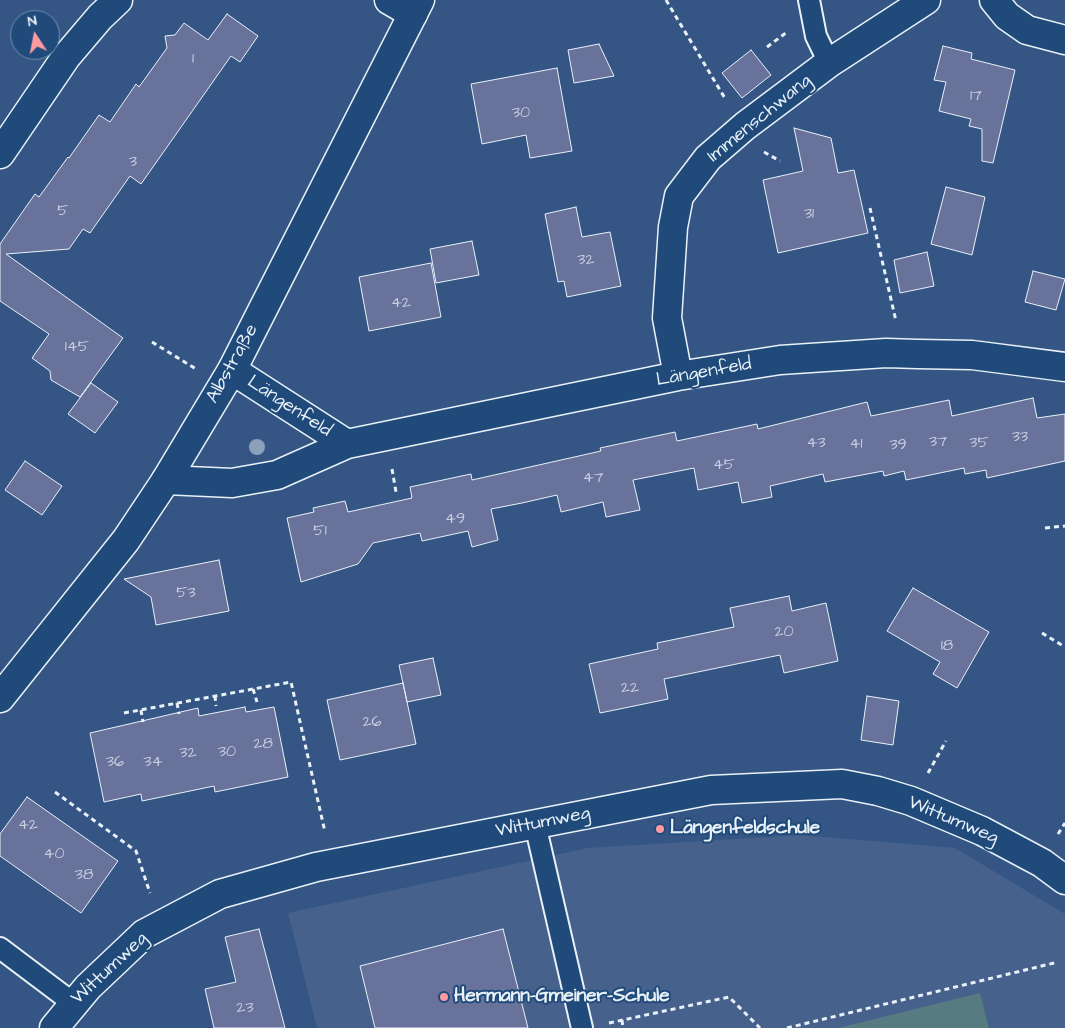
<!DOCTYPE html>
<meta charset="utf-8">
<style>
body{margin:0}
#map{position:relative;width:1065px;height:1028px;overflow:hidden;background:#355684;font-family:"Architects Daughter",sans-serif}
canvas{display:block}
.north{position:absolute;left:10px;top:10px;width:50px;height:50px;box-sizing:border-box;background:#1f4a7a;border:1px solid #6f8dac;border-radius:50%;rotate:349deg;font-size:14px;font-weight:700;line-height:20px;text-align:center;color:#e8f1f8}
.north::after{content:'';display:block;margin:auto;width:18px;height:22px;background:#ff9aa2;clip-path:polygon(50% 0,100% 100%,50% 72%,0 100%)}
</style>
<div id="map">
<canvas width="1065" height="1028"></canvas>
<div class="north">N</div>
</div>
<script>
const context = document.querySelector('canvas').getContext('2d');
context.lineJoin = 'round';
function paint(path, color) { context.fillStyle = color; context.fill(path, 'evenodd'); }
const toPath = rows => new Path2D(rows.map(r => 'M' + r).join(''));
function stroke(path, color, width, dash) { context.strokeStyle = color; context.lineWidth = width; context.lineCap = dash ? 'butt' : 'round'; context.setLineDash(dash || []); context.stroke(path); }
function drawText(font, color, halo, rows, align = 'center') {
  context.font = font + ' "Architects Daughter",sans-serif'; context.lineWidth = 4; context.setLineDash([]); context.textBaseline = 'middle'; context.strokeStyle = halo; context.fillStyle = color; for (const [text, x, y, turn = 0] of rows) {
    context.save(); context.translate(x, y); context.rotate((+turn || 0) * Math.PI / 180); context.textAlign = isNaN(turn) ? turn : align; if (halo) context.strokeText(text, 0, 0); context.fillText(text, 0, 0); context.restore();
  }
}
paint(toPath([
 [800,835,955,848,1065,914,1065,1028,317,1028,288,913,588,848]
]), '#47618d');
paint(toPath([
 [980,993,989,1028,838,1028]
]), '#567b80');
const building = toPath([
 [227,14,258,36,240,62,231,56,141,184,130,176,90,233,83,229,69,249,6,254,123,338,80,397,51,380,50,371,32,358,49,334,0,301,0,244,35,194,39,197,68,157,69,158,99,115,110,122,136,84,139,87,167,48,165,36,175,35,184,23,208,40,227,14],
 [599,44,614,76,574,83,568,50,599,44],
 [943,46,972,53,971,59,1015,70,993,163,982,161,982,129,969,126,971,119,939,111,946,82,934,80,943,46],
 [751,50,771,75,742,98,722,73,751,50],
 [557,68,572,151,530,158,526,135,482,144,471,84,557,68],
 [794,128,831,138,838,173,854,170,868,233,778,253,763,180,803,171,794,128],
 [946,187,985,197,972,255,931,244,946,187],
 [576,207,582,237,610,232,621,286,567,297,564,281,558,282,545,214,576,207],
 [472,241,479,275,436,283,430,249,472,241],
 [927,252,934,286,900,293,894,260,927,252],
 [431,263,441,317,369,331,359,277,431,263],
 [1033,271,1065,279,1056,310,1025,302,1033,271],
 [91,383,118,402,95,433,68,414,91,383],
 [1033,398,1037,418,1065,414,1065,461,987,478,986,470,965,474,964,468,906,480,904,471,884,476,883,471,825,482,823,474,770,486,772,497,742,503,738,482,698,490,694,468,633,480,640,510,606,517,603,502,561,512,557,495,522,503,491,509,498,540,472,547,468,531,422,541,420,533,373,543,358,564,301,582,287,518,314,512,313,508,345,501,348,512,412,498,410,487,471,474,472,480,601,451,600,448,675,432,677,441,757,424,758,429,867,402,871,416,949,400,952,416,1033,398],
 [25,461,62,486,42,515,5,490,25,461],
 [219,560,229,611,156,625,151,597,124,579,219,560],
 [913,588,989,632,957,688,933,674,940,662,887,631,913,588],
 [789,596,792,611,826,603,838,661,784,673,780,655,664,679,668,699,600,713,589,664,658,649,657,643,734,627,730,608,789,596],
 [433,658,441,695,407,702,399,665,433,658],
 [403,683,416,744,340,760,327,700,403,683],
 [867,696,899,701,893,745,861,740,867,696],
 [245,707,246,712,274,707,288,777,215,792,214,786,142,801,141,794,104,802,90,733,198,708,199,716,245,707],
 [27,797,118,861,81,913,0,856,0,834,27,797],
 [259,929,285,1028,214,1028,205,989,236,982,225,937,259,929],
 [503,929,528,1028,375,1028,360,966,503,929]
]);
paint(building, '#68729b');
stroke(building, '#e8f1f8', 1);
const lane = toPath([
 [809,0,816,36,829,63],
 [535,824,582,1028],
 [0,948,73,1003]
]);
const street = toPath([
 [389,0,413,14],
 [994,0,1007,16,1027,30,1065,40],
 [0,154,66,57,100,17,118,0],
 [232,370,347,444],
 [678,376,667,318,673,227,679,196,708,158,745,126,829,63,926,0],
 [166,480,232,483,277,475,347,444,678,376,780,360,886,353,918,354,972,355,1065,367],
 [54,1028,88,987,144,934,220,894,316,867,711,790,842,784,878,791,911,801,982,831,1042,863,1065,880]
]);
const secondary = toPath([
 [0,698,126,540,166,480,232,370,420,0]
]);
stroke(lane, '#e8f1f8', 24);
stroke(street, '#e8f1f8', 31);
stroke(secondary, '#e8f1f8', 31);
stroke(toPath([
 [666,0,726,100],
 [767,47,787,32],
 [764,152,780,161],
 [870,208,896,321],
 [152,342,196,369],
 [392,469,396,492],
 [1045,528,1065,526],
 [1042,633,1065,647],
 [253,689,257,702],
 [215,696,216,706],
 [177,703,179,714],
 [141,710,143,722],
 [124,713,291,682,325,832],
 [928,773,946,741],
 [55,792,136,851,150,893],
 [1058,834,1065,823],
 [622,1020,623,1028],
 [609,1023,729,997,760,1028],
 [787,1028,1058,962]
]), '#e8f1f8', 3, [5, 4]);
stroke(lane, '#1f4a7a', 20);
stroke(street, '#1f4a7a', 28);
stroke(secondary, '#1f4a7a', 28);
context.fillStyle = '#8ba1ba';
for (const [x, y] of [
 [257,447]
]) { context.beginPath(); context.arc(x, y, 8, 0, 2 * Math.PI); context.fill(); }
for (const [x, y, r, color] of [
 [660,829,5,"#ff9aa2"],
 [444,997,5,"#ff9aa2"]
]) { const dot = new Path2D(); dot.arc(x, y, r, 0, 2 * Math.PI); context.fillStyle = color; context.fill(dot); stroke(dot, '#1f4a7a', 2); }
drawText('16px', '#c8d1e1', null, [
 ["1",193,60],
 ["17",976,97],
 ["30",521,114],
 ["3",133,163],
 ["5",63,212],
 ["31",809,215],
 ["32",586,261],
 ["42",401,304],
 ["145",77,348],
 ["33",1020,438],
 ["37",938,443],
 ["43",816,444],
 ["35",979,444],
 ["41",856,445],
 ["39",898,446],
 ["45",724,466],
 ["47",593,479],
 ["49",455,520],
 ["51",320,532],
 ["53",186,594],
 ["20",784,633],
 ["18",947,647],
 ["22",630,689],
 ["26",372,723],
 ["28",263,745],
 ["30",227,753],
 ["32",188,754],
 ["36",115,763],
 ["34",153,763],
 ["42",28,826],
 ["40",54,855],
 ["38",84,876],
 ["23",245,1009]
]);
drawText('19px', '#e8f1f8', '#1f4a7a', [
 ["Immenschwang",760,119,-39],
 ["Albstraße",233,364,-61],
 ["Längenfeld",704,373,-10],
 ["Längenfeld",289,407,33],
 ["Wittumweg",953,821,23],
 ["Wittumweg",543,823,-11],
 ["Wittumweg",110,969,-43]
]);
drawText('bold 19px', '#e8f1f8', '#1f4a7a', [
 ["Längenfeldschule",670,829],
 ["Hermann-Gmeiner-Schule",454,997]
], 'left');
</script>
